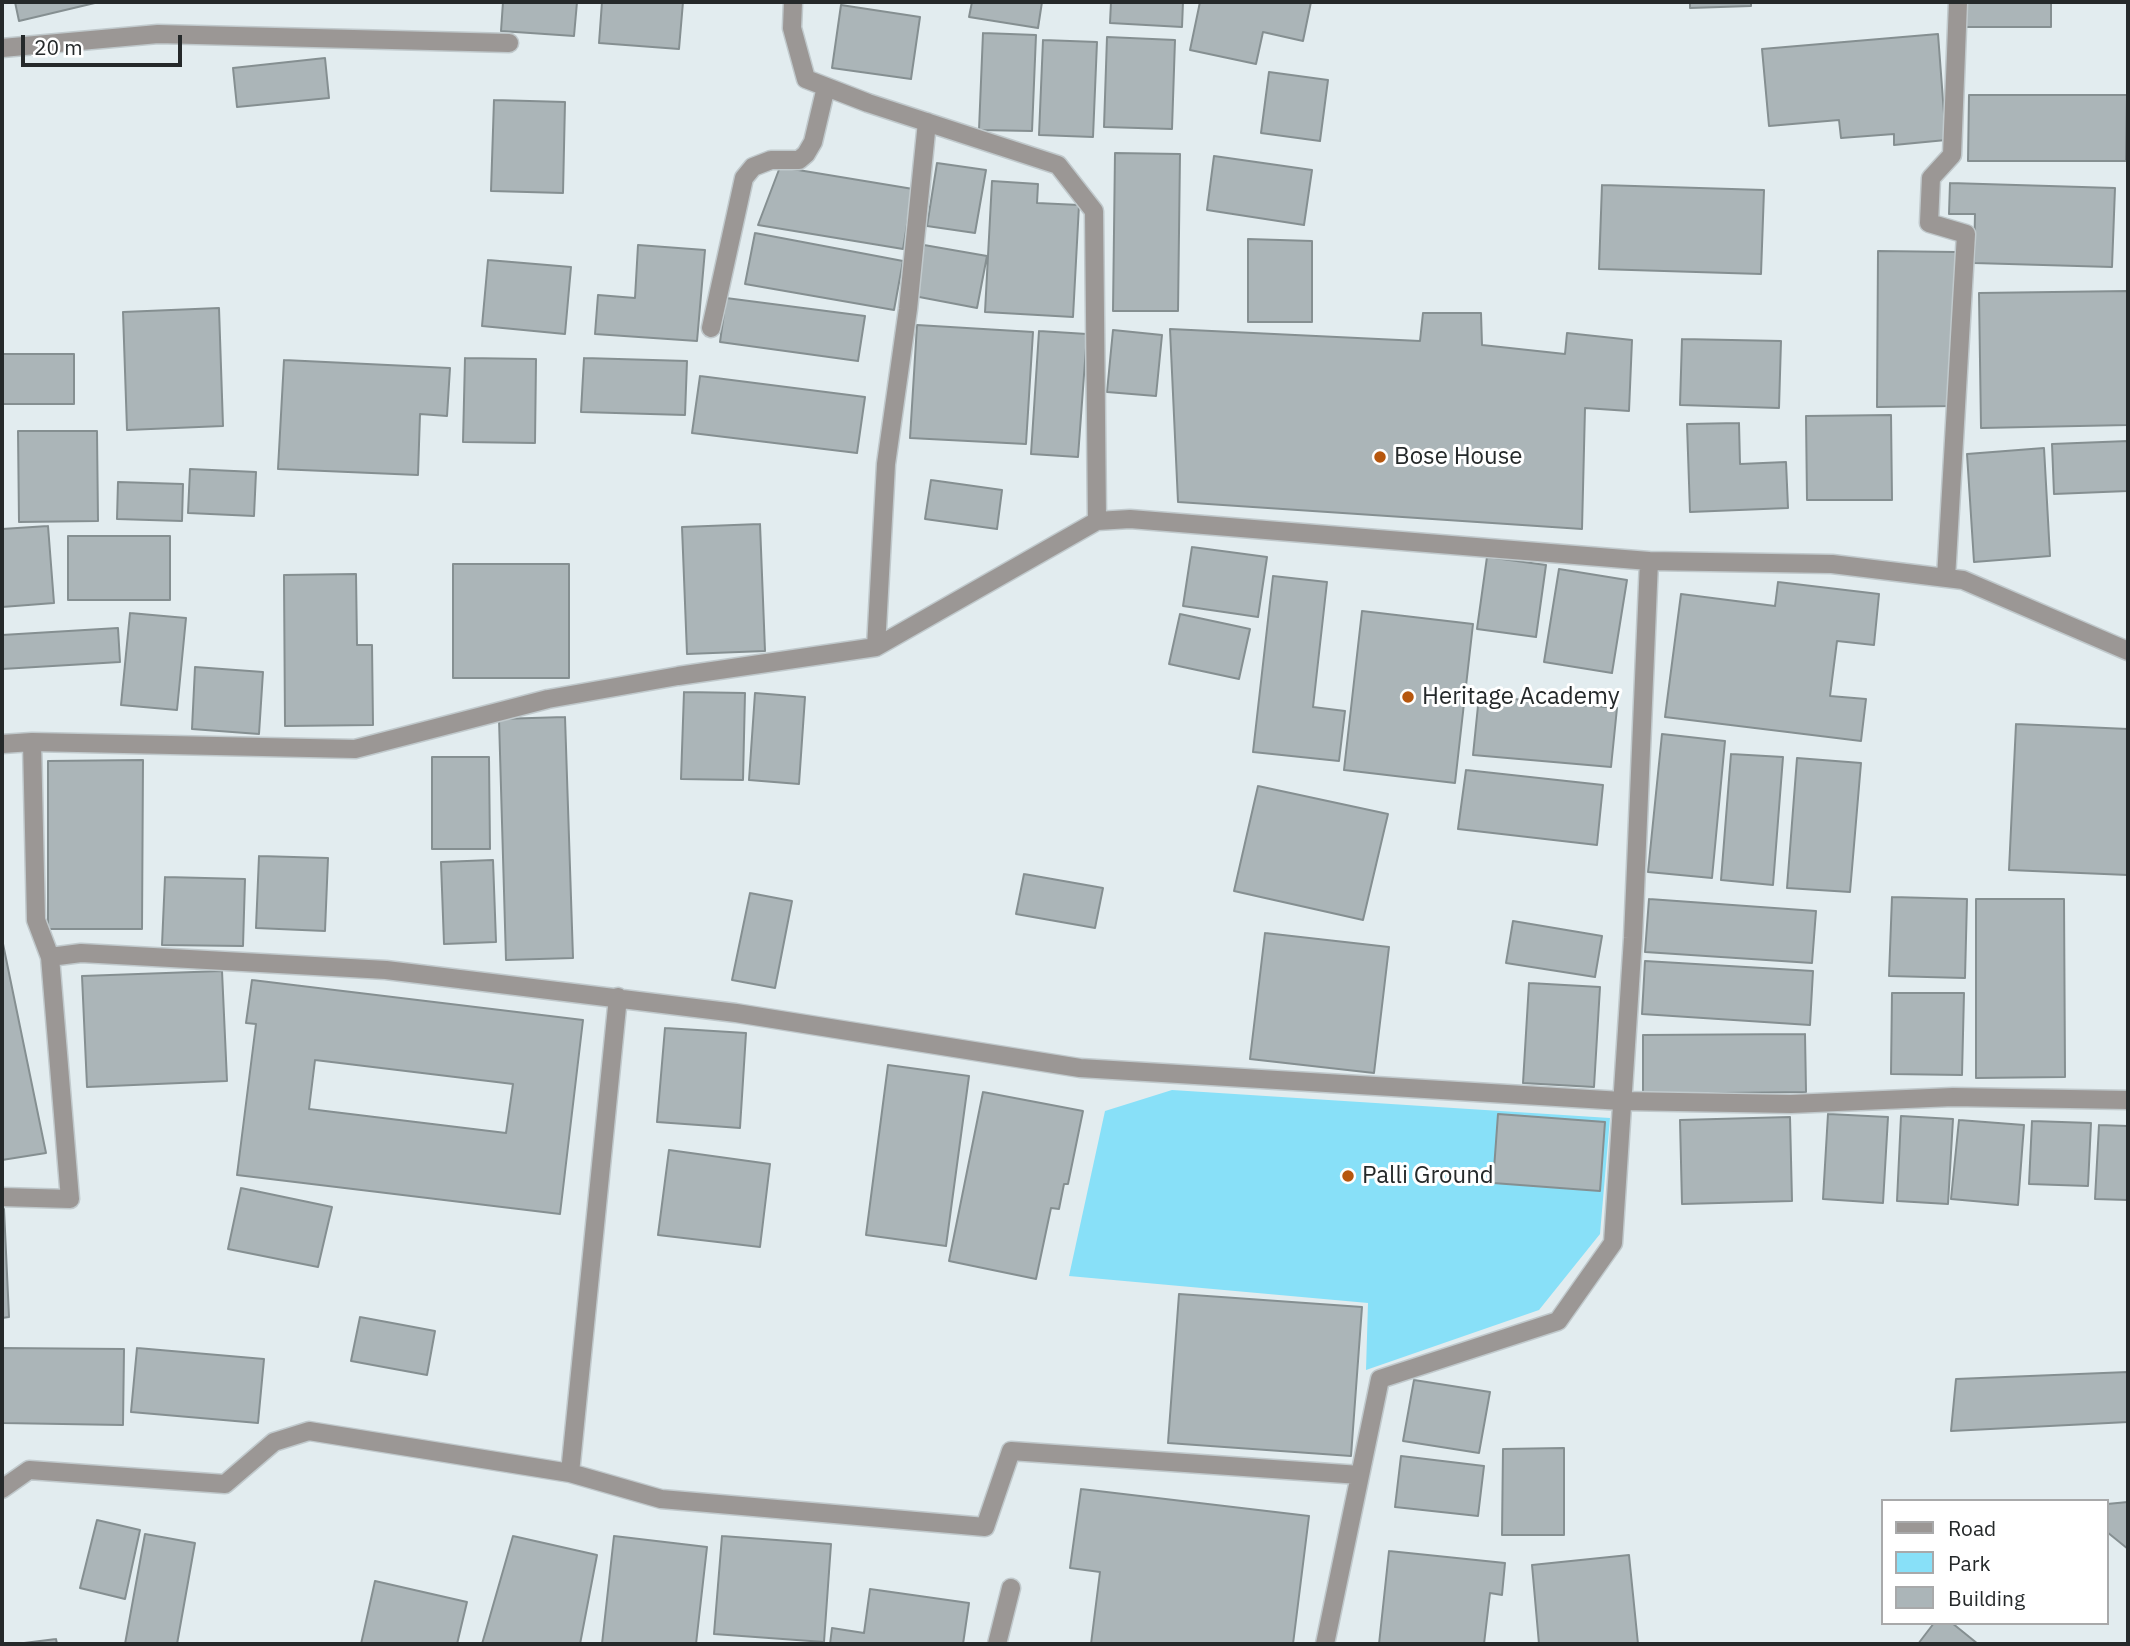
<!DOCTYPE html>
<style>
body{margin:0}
#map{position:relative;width:2130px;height:1646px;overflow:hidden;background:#e2ecef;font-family:"IBM Plex Sans",sans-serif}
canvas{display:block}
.frame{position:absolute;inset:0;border:4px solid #25292a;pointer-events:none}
.legend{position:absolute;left:1881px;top:1499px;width:228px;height:126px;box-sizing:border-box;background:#fff;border:2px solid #a8a9aa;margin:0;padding:9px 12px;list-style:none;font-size:21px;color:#25292a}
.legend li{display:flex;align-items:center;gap:14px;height:35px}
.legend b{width:35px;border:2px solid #a8a9aa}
.scale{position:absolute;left:21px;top:35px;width:161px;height:32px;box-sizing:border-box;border:4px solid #25292a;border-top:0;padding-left:9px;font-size:21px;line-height:24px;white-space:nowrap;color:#25292a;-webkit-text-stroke:5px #fff;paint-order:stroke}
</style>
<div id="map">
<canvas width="2130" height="1646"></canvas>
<div class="frame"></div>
<ul class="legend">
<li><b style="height:9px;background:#9b9795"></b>Road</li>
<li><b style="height:19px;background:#88e0f8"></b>Park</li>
<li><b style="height:19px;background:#abb5b8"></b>Building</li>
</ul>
<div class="scale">20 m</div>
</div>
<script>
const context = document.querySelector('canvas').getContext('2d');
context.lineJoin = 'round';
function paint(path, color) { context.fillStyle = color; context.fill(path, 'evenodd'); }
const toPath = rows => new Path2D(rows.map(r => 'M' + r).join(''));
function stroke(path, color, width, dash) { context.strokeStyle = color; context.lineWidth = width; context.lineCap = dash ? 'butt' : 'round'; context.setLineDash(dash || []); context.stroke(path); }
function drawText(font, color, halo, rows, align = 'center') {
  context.font = font + ' "IBM Plex Sans",sans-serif'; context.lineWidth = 6; context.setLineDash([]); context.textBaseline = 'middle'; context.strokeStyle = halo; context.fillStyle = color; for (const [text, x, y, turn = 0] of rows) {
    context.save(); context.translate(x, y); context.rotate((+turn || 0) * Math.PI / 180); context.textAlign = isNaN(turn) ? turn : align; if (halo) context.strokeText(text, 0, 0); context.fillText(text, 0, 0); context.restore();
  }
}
paint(toPath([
 [1172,1090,1610,1118,1600,1234,1539,1310,1366,1370,1368,1303,1069,1276,1105,1111]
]), '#88e0f8');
const building = toPath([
 [15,2,99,2,19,21,15,2],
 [503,2,577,2,574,36,501,31,503,2],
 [602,2,683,2,679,49,599,43,602,2],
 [972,2,1042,2,1038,28,969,17,972,2],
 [1111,2,1183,2,1182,27,1110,23,1111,2],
 [1200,2,1311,2,1303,41,1263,32,1256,64,1190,50,1200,2],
 [1690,2,1751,2,1751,6,1690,8,1690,2],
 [1964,2,2051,2,2051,27,1964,27,1964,2],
 [841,5,920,17,911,79,832,68,841,5],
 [983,33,1036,35,1032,131,979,130,983,33],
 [1938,34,1946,140,1894,145,1894,134,1841,138,1839,120,1769,126,1762,49,1938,34],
 [1107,37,1175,40,1172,129,1104,127,1107,37],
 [1043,40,1097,42,1093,137,1039,135,1043,40],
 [325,58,329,98,237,107,233,68,325,58],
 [1269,72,1328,80,1320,141,1261,133,1269,72],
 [1969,95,2127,95,2126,161,1968,161,1969,95],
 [494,100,565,102,563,193,491,191,494,100],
 [1115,153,1180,154,1178,311,1113,311,1115,153],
 [1214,156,1312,170,1304,225,1207,210,1214,156],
 [937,163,986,170,975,233,927,226,937,163],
 [780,167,913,189,903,249,758,225,780,167],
 [992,181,1038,184,1037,203,1079,205,1073,317,985,312,992,181],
 [1950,183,2115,188,2112,267,1974,263,1975,214,1949,214,1950,183],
 [1602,185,1764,190,1761,274,1599,269,1602,185],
 [755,233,903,261,894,310,745,284,755,233],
 [1248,239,1312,241,1312,322,1248,322,1248,239],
 [638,245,705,250,697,341,595,334,598,295,635,298,638,245],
 [924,245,987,256,977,308,914,296,924,245],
 [1878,251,1956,252,1955,406,1877,407,1878,251],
 [488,260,571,267,565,334,482,326,488,260],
 [2128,291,2128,425,1981,428,1979,293,2128,291],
 [726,298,865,316,858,361,720,342,726,298],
 [219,308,223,426,127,430,123,312,219,308],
 [1423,313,1481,313,1482,345,1565,354,1567,333,1632,340,1629,411,1585,408,1582,529,1178,502,1170,329,1420,341,1423,313],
 [917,325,1033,332,1026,444,910,438,917,325],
 [1113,330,1162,335,1156,396,1107,392,1113,330],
 [1039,331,1087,334,1078,457,1031,454,1039,331],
 [1682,339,1781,341,1779,408,1680,405,1682,339],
 [2,354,74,354,74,404,2,404,2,354],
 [465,358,536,359,535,443,463,442,465,358],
 [584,358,687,361,685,415,581,412,584,358],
 [284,360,450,368,447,416,420,414,418,475,278,469,284,360],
 [700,376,865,397,857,453,692,433,700,376],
 [1891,415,1892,500,1807,500,1806,416,1891,415],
 [1739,423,1740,464,1786,462,1788,508,1690,512,1687,424,1739,423],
 [18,431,97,431,98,521,19,522,18,431],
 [2128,441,2128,491,2054,494,2052,444,2128,441],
 [2044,448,2050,556,1974,562,1967,454,2044,448],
 [190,469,256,472,254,516,188,513,190,469],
 [931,480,1002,490,997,529,925,519,931,480],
 [118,482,183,484,182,521,117,519,118,482],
 [760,524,765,651,687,654,682,527,760,524],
 [48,526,54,603,2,607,2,529,48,526],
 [68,536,170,536,170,600,68,600,68,536],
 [1192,547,1267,557,1258,617,1183,606,1192,547],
 [1487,557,1546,565,1536,637,1477,629,1487,557],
 [453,564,569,564,569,678,453,678,453,564],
 [1559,569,1627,580,1612,673,1544,662,1559,569],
 [356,574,357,645,372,645,373,725,285,726,284,575,356,574],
 [1273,576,1327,582,1313,707,1345,711,1339,761,1253,752,1273,576],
 [1778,582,1879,594,1874,645,1837,641,1830,696,1866,699,1861,741,1665,717,1681,594,1775,606,1778,582],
 [1362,611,1473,624,1455,783,1344,770,1362,611],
 [130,613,186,618,177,710,121,705,130,613],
 [1180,614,1250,629,1239,679,1169,664,1180,614],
 [118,628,120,662,2,669,2,635,118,628],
 [195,667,263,672,259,734,192,729,195,667],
 [684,692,745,693,743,780,681,779,684,692],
 [755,693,805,697,799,784,749,780,755,693],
 [1479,696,1617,708,1611,767,1473,755,1479,696],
 [565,717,573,958,506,960,499,719,565,717],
 [2016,724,2128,729,2128,875,2009,870,2016,724],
 [1662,734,1725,741,1712,878,1648,872,1662,734],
 [1731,754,1783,757,1773,885,1721,880,1731,754],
 [432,757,489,757,490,849,432,849,432,757],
 [1797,758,1861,763,1850,892,1787,888,1797,758],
 [143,760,142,929,48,929,48,761,143,760],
 [1466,770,1603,785,1597,845,1458,829,1466,770],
 [1258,786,1388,814,1363,920,1234,891,1258,786],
 [259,856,328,858,325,931,256,928,259,856],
 [493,860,496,942,444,944,441,862,493,860],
 [1024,874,1103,888,1095,928,1016,914,1024,874],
 [165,877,245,879,243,946,162,945,165,877],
 [750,893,792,901,775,988,732,980,750,893],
 [1892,897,1967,899,1965,978,1889,976,1892,897],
 [1649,899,1816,911,1812,963,1645,952,1649,899],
 [1976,899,2064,899,2065,1077,1976,1078,1976,899],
 [1513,921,1602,936,1595,977,1506,963,1513,921],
 [1265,933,1389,947,1374,1073,1250,1059,1265,933],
 [2,939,46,1153,2,1160,2,939],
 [1645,961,1813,971,1810,1025,1642,1014,1645,961],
 [222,971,227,1081,87,1087,82,976,222,971],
 [252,980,583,1020,560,1214,237,1175,256,1024,246,1023,252,980],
 [315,1060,513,1084,506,1133,309,1109,315,1060],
 [1529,983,1600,987,1594,1087,1523,1083,1529,983],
 [1892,993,1964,993,1962,1075,1891,1074,1892,993],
 [665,1028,746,1033,740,1128,657,1122,665,1028],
 [1805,1034,1806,1092,1643,1094,1643,1035,1805,1034],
 [888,1065,969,1076,946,1246,866,1235,888,1065],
 [983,1092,1083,1111,1068,1184,1064,1184,1059,1209,1051,1208,1036,1279,949,1261,983,1092],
 [1498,1114,1605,1122,1600,1191,1493,1183,1498,1114],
 [1828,1114,1888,1117,1883,1203,1823,1199,1828,1114],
 [1901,1116,1953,1119,1948,1204,1897,1201,1901,1116],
 [1790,1117,1792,1201,1682,1204,1680,1120,1790,1117],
 [1959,1120,2024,1125,2018,1205,1951,1199,1959,1120],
 [2032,1121,2091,1123,2088,1186,2029,1184,2032,1121],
 [2099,1125,2128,1126,2128,1200,2095,1199,2099,1125],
 [669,1150,770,1164,760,1247,658,1235,669,1150],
 [241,1188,332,1207,318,1267,228,1249,241,1188],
 [2,1209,4,1209,9,1317,2,1318,2,1209],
 [1179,1294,1362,1307,1351,1456,1168,1443,1179,1294],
 [360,1317,435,1331,427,1375,351,1361,360,1317],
 [2,1348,124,1349,123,1425,2,1423,2,1348],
 [137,1348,264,1359,258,1423,131,1412,137,1348],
 [2128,1372,2128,1422,1951,1431,1956,1379,2128,1372],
 [1414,1380,1490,1392,1479,1453,1403,1441,1414,1380],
 [1564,1448,1564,1535,1502,1535,1503,1449,1564,1448],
 [1401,1456,1484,1466,1478,1516,1395,1507,1401,1456],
 [1081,1489,1309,1516,1293,1644,1091,1644,1100,1572,1070,1568,1081,1489],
 [2128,1502,2128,1549,2107,1532,2107,1504,2128,1502],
 [97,1520,140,1530,125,1599,80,1588,97,1520],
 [145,1534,195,1543,177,1644,125,1644,145,1534],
 [513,1536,597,1555,580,1644,482,1644,513,1536],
 [614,1536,707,1547,696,1644,602,1644,614,1536],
 [722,1536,831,1544,824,1642,714,1634,722,1536],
 [1389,1551,1505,1563,1502,1595,1490,1593,1484,1644,1379,1644,1389,1551],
 [1629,1555,1638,1644,1539,1644,1532,1565,1629,1555],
 [375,1581,467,1602,457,1644,361,1644,375,1581],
 [870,1589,969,1603,963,1644,830,1644,832,1628,864,1633,870,1589],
 [1934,1623,1952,1623,1978,1644,1918,1644,1934,1623],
 [56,1639,57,1644,16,1644,56,1639]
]);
paint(building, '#abb5b8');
stroke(building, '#858f91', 2);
const minor = toPath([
 [793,2,792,28,806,79,868,103,1058,165,1094,211,1097,521,876,647,678,676,548,699,355,749,32,742,36,920,50,957,81,953,386,970,736,1013,1080,1068,1622,1101,1791,1104,1953,1097,2128,1100],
 [2,48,158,34,509,43],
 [711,328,744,178,753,167,771,160,799,160,806,154,813,142,826,87],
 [1097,521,1130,519,1649,561],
 [1946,578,1966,234,1929,223,1931,178,1952,155,1958,2],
 [876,647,886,464,908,309,927,122],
 [2,744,32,742],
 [618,997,570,1473,661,1499,985,1527,1011,1451,1360,1475],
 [2,1197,70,1199,50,957],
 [2,1489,29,1470,225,1484,274,1442,309,1431,570,1473],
 [997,1644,1011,1588],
 [1325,1644,1380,1379,1558,1321,1613,1243,1633,938,1649,561,1832,564,1963,580,2128,651]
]);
stroke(minor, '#c0c9cc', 21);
stroke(minor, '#9b9795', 18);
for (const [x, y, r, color] of [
 [1380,457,7,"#b6570e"],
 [1408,697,7,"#b6570e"],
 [1348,1176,7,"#b6570e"]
]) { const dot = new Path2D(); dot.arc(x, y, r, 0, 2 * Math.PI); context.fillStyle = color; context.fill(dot); stroke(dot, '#fff', 2.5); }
drawText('24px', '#25292a', '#fff', [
 ["Bose House",1394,457],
 ["Heritage Academy",1422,697],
 ["Palli Ground",1362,1176]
], 'left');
</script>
